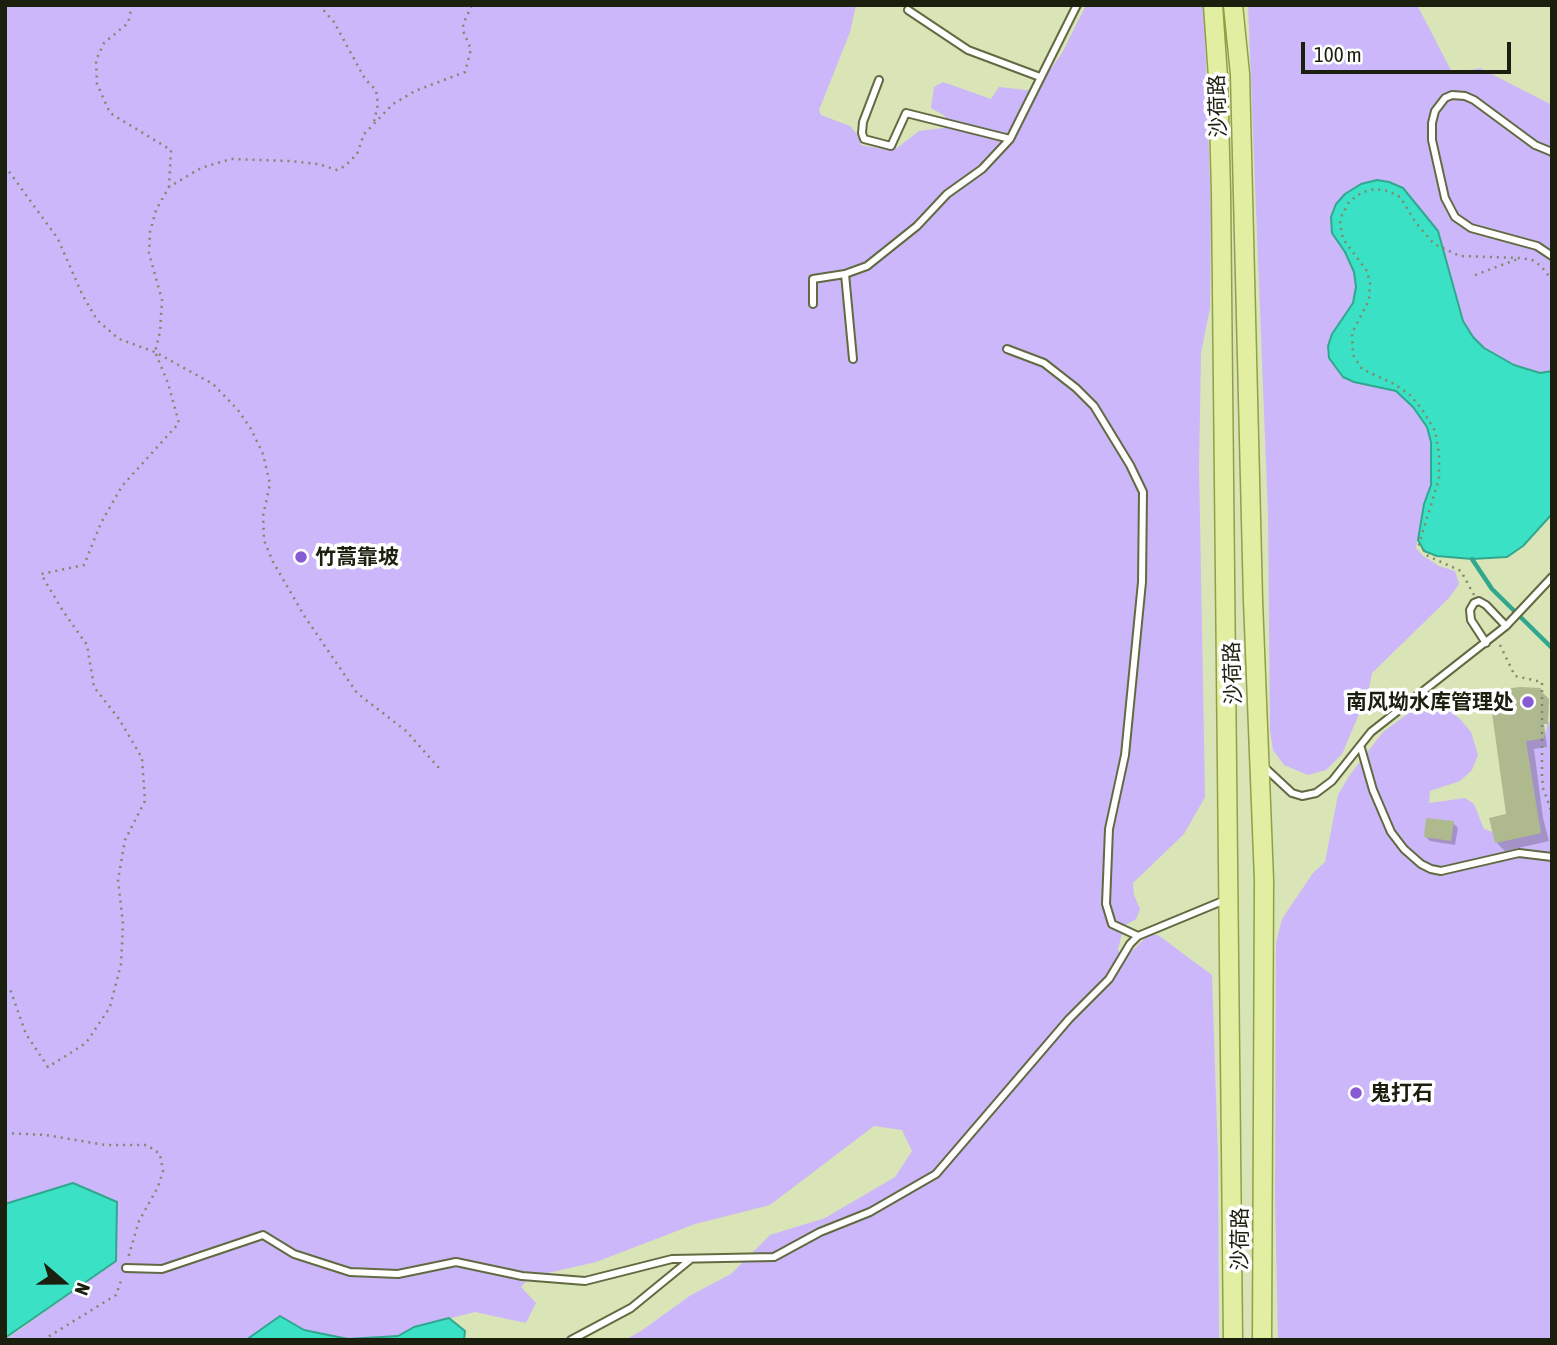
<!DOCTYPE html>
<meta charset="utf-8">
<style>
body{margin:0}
#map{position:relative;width:1557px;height:1345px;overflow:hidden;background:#d9e4b7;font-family:"Asap Condensed",sans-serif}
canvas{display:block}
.frame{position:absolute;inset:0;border:7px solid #1b1f0e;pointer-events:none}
.north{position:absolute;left:28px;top:1247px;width:70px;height:70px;-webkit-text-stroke:5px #fff;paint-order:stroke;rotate:110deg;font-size:19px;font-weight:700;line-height:28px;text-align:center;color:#1b1f0e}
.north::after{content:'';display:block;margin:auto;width:24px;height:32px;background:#1b1f0e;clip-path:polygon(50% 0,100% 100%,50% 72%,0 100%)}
.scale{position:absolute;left:1301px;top:42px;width:210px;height:32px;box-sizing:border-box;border:4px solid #1b1f0e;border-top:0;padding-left:9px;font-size:21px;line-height:24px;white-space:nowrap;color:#1b1f0e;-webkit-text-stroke:5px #fff;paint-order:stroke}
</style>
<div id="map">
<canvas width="1557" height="1345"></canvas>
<div class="frame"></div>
<div class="north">N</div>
<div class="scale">100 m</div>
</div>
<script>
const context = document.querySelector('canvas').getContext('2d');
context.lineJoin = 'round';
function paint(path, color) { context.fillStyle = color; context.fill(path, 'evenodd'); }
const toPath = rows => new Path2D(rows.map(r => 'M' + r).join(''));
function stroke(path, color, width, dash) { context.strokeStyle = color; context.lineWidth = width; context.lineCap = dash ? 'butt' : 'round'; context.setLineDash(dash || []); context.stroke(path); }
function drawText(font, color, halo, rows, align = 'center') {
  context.font = font + ' "Asap Condensed","Noto Sans SC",sans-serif'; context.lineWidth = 7; context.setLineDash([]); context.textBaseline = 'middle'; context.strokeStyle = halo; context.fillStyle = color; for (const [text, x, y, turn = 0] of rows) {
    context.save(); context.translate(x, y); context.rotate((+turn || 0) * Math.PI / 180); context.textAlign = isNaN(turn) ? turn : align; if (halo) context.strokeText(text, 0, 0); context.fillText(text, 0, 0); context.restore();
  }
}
paint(toPath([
 [5,5,856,5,850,32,819,110,821,115,850,126,857,134,861,145,883,149,897,148,919,131,944,128,945,116,931,108,934,87,943,82,991,99,999,87,1035,91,1062,53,1086,5,1204,5,1211,214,1210,308,1201,353,1199,466,1205,797,1184,834,1133,883,1134,895,1140,909,1136,919,1124,926,1118,949,1120,955,1127,956,1148,935,1158,935,1212,975,1218,1158,1219,1340,625,1340,641,1331,691,1295,731,1274,770,1235,825,1218,895,1177,912,1151,902,1130,874,1126,770,1205,695,1224,596,1262,530,1277,521,1287,536,1303,526,1323,475,1312,414,1327,398,1336,348,1339,304,1330,280,1316,246,1340,5,1340,116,1261,73,1183,5,1204],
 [1248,5,1417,5,1453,74,1480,68,1552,105,1551,371,1540,373,1514,365,1484,348,1473,337,1463,321,1438,231,1403,188,1389,182,1377,181,1361,184,1332,233,1345,252,1354,272,1356,287,1353,303,1332,334,1354,382,1396,391,1413,407,1427,427,1431,442,1431,485,1424,504,1416,548,1422,555,1439,566,1455,571,1459,584,1449,598,1372,673,1368,693,1342,754,1326,770,1308,775,1284,765,1273,750,1270,730,1268,514],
 [1425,701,1438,702,1460,719,1471,732,1478,755,1472,770,1460,781,1430,791,1429,803,1465,798,1474,804,1484,829,1493,832,1495,843,1541,833,1526,741,1544,738,1548,723,1552,722,1552,1340,1278,1340,1275,1194,1276,943,1282,919,1313,873,1325,862,1338,795,1349,776,1383,732]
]), '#cbb7fa');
const water = toPath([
 [1377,180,1389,182,1403,188,1438,231,1463,321,1473,337,1484,348,1514,365,1540,373,1552,371,1552,514,1523,546,1507,557,1472,559,1437,556,1424,551,1418,540,1424,504,1431,485,1431,442,1427,427,1413,407,1396,391,1354,382,1343,377,1329,358,1328,346,1332,334,1353,303,1356,287,1354,272,1345,252,1332,233,1331,217,1336,204,1345,194,1361,184,1377,180],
 [73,1183,117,1202,116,1261,5,1338,5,1204,73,1183],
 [280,1316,304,1330,348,1339,398,1336,414,1327,449,1318,465,1331,464,1340,246,1340,280,1316]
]);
paint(water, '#3ae1c5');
stroke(water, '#31a78e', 2);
paint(toPath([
 [1540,690,1549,699,1548,724,1544,724,1547,747,1534,749,1543,818,1549,841,1505,851,1496,842,1508,816,1491,693],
 [1453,823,1458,828,1455,845,1430,841,1425,836]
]), '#0003');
stroke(toPath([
 [1472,559,1492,589,1552,648]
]), '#31a78e', 4.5);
paint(toPath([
 [1520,687,1541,688,1540,717,1537,716,1540,739,1526,741,1535,808,1541,833,1495,843,1489,818,1506,814,1489,691],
 [1426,818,1454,821,1451,841,1424,837]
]), '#afb98e');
const service = toPath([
 [908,10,968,50,1040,77],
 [879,80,863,122,862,133,864,139,891,146,906,113,1010,139],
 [1552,152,1535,145,1474,100,1465,96,1452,95,1445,98,1435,111,1432,123,1432,140,1445,198,1455,217,1471,228,1537,246,1552,256],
 [845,274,853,359],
 [813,304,813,279,845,274,867,266,917,226,947,194,982,169,1010,139,1077,5],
 [1007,349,1044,363,1076,388,1094,406,1130,465,1143,492,1142,582,1125,755,1109,829,1106,904,1112,924,1138,936],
 [1486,643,1471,620,1470,610,1474,603,1479,601,1486,605,1506,626],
 [1361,748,1373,790,1391,832,1404,849,1421,864,1431,869,1441,871,1519,853,1552,857],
 [1263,766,1292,793,1302,796,1316,793,1332,781,1371,732,1506,626,1552,577],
 [126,1268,162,1269,263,1235,294,1254,350,1272,398,1274,456,1262,522,1276,585,1281,672,1259,774,1257,820,1232,870,1212,936,1174,1069,1019,1109,979,1130,944,1138,936,1225,900],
 [571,1340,631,1308,691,1259]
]);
const primary = toPath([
 [1213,5,1218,77,1221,193,1233,1340],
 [1233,5,1240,74,1253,600,1264,880,1262,1340]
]);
stroke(service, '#626a42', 10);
stroke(primary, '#8fa047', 21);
stroke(toPath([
 [132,5,128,23,104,43,96,60,97,84,110,113,171,150,169,187],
 [319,5,334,22,365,79,376,90,378,104,374,122],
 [5,166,58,239,82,294,97,320,119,339,155,352,213,384,238,410,251,429,263,454,270,484,263,516,264,540,273,562,305,617,357,693,406,731,439,768],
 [1475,275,1518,259],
 [1474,595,1461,571,1428,556,1419,544,1439,479,1439,454,1435,431,1422,409,1409,394,1394,384,1362,369,1353,355,1352,333,1369,300,1370,283,1367,271,1343,239,1340,223,1342,215,1349,202,1361,193,1374,189,1388,191,1400,197,1416,223,1434,244,1460,256,1521,258,1532,260,1541,266,1552,280],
 [1500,645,1515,676,1542,682,1542,776,1543,788,1552,813],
 [5,987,10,989,26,1034,48,1067,86,1043,110,1007,121,964,123,924,118,880,125,840,145,801,142,758,119,719,94,687,87,645,63,611,41,574,84,565,101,523,122,486,179,423,168,383,155,352,160,332,162,300,149,253,150,232,156,210,169,187,201,168,231,159,291,161,318,164,337,170,345,166,357,154,364,134,393,104,415,91,465,72,471,49,464,33,463,24,472,5],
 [5,1133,46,1135,105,1145,147,1145,160,1154,163,1171,158,1187,139,1221,128,1258],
 [43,1340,116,1295,122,1278]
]), '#818969', 2.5, [2, 5]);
stroke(service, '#fff', 6);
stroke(primary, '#e2efa3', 18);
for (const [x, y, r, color] of [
 [301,557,7,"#885ad3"],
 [1528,702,7,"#885ad3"],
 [1356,1093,7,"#885ad3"]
]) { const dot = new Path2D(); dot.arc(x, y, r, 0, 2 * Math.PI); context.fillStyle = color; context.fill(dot); stroke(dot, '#fff', 2.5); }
drawText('21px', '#1b1f0e', '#fff', [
 ["沙荷路",1218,106,-92],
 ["沙荷路",1233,673,-92],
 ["沙荷路",1240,1239,-90]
]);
drawText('bold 21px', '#1b1f0e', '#fff', [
 ["竹蒿靠坡",315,557],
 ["南风坳水库管理处",1514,702,"right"],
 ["鬼打石",1370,1093]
], 'left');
</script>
